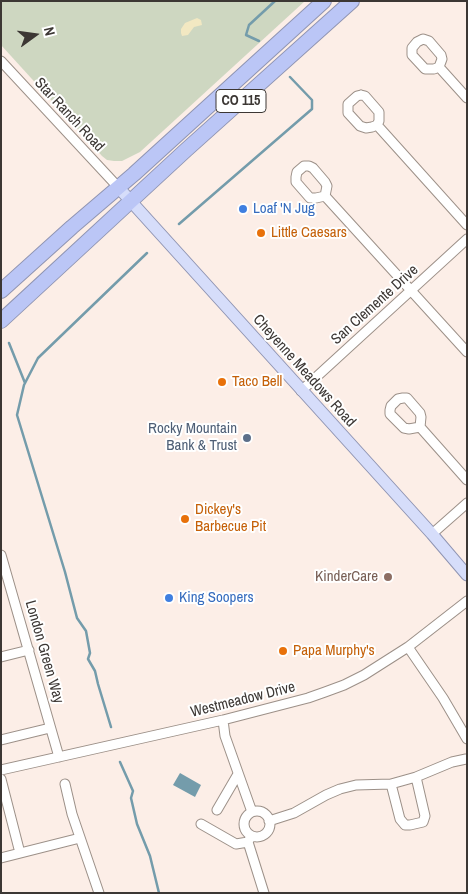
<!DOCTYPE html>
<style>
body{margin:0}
#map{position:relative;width:468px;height:894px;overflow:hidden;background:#fceee7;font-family:"Archivo Narrow",sans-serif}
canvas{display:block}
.frame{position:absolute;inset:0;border:2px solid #3c3734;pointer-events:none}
.north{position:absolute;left:10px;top:10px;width:50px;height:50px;-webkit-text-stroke:4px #fff;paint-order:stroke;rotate:76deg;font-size:14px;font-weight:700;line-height:20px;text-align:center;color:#3c3734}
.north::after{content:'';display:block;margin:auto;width:18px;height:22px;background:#3c3734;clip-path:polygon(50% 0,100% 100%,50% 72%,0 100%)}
</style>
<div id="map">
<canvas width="468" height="894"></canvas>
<div class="frame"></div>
<div class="north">N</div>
</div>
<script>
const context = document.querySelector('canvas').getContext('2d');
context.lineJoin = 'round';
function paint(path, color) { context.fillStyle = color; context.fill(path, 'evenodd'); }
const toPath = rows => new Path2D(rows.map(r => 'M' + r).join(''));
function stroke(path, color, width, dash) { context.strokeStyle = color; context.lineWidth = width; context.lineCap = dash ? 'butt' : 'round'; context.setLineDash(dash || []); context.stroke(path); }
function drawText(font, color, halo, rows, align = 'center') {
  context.font = font + ' "Archivo Narrow",sans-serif'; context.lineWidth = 4; context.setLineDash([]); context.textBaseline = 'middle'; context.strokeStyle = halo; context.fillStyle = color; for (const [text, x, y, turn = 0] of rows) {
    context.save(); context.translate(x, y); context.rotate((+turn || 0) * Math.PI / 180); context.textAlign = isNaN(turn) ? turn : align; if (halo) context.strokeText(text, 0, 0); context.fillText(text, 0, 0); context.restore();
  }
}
paint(toPath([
 [1,1,305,1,140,152,122,161,114,161,107,160,102,156,1,45]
]), '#ced7c1');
paint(toPath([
 [197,18,201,20,202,25,194,27,188,35,182,36,181,33,181,29,185,23]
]), '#f2e8c2');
paint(toPath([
 [180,773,201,785,195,797,173,785]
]), '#749cab');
stroke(toPath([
 [259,41,246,35,249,25,275,1],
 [179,224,312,109,312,100,290,77],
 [9,343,25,383],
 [111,727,98,684,95,671,88,659,90,653,86,631,77,618,65,572,17,415,24,385,38,358,147,253],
 [120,762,133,791,131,798,137,824,150,856,159,893]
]), '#749cab', 2.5);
const minor = toPath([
 [423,39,429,41,441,55,442,59,439,67,434,69,425,69,412,55,412,48,417,42,423,39],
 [1,61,118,187],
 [439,67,467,98],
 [361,95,365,96,379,112,379,121,377,125,372,127,366,128,360,126,348,113,348,104,357,96,361,95],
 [377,125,467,225],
 [304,166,309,166,313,168,325,182,327,186,325,196,316,198,310,198,296,182,296,177,297,172,304,166],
 [325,196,467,352],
 [301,391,467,239],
 [403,398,407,398,420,413,421,417,420,427,409,429,404,428,390,414,390,410,391,406,398,399,403,398],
 [420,427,467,480],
 [432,534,467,503],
 [1,555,59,757],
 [408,647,443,698,467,739],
 [1,657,29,650],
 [223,720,225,736,252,812],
 [1,740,50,728],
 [1,770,223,720,308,698,325,692,344,685,364,675,408,647,467,601],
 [1,779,20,853],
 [65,784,72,814,99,893],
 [391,784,400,819,405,825,410,825,423,822,425,816,416,777],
 [217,810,238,774],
 '244 824a13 13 0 1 1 26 0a13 13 0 1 1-26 0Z',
 [269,821,294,813,326,795,340,789,356,785,391,784,416,777,452,762,466,759],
 [201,824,236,844,248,842],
 [251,836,248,842,264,893],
 [1,858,80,838]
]);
const major = toPath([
 [118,187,432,534,467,575]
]);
const highway = toPath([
 [1,291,72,227,134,174,324,1],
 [1,321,186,150,352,1]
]);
stroke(minor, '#9c9088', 11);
stroke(major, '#8f94b2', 13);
stroke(highway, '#8f94b2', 16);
stroke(minor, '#fff', 9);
stroke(major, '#d6ddfa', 11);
stroke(highway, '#bbc6f6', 14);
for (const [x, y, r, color] of [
 [243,209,5,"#3f7fe0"],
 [261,233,5,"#e8710a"],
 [222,382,5,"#e8710a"],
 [247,438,5,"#5c6f8a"],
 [185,519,5,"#e8710a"],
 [388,577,5,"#8d6e63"],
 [169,598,5,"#3f7fe0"],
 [283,651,5,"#e8710a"]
]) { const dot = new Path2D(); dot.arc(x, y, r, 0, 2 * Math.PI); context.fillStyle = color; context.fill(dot); stroke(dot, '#fff', 2); }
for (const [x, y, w] of [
 [241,101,50]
]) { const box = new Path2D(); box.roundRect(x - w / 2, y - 11.5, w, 23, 4); context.fillStyle = '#fff'; context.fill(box); stroke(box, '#3c3734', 1); }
drawText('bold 14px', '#3c3734', null, [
 ["CO 115",241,101]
]);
drawText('15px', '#3c3734', '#fff', [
 ["Star Ranch Road",69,115,47],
 ["San Clemente Drive",375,305,-42],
 ["Cheyenne Meadows Road",304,371,48],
 ["London Green Way",44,652,74],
 ["Westmeadow Drive",243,700,-14]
]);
drawText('15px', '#366cbe', '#fff', [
 ["Loaf 'N Jug",253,209],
 ["King Soopers",179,598]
], 'left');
drawText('15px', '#c56008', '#fff', [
 ["Little Caesars",271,233],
 ["Taco Bell",232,382],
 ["Dickey's",195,510],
 ["Barbecue Pit",195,527],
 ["Papa Murphy's",293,651]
], 'left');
drawText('15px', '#4e5e75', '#fff', [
 ["Rocky Mountain",237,429],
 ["Bank & Trust",237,446]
], 'right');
drawText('15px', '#785e54', '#fff', [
 ["KinderCare",378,577]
], 'right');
</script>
